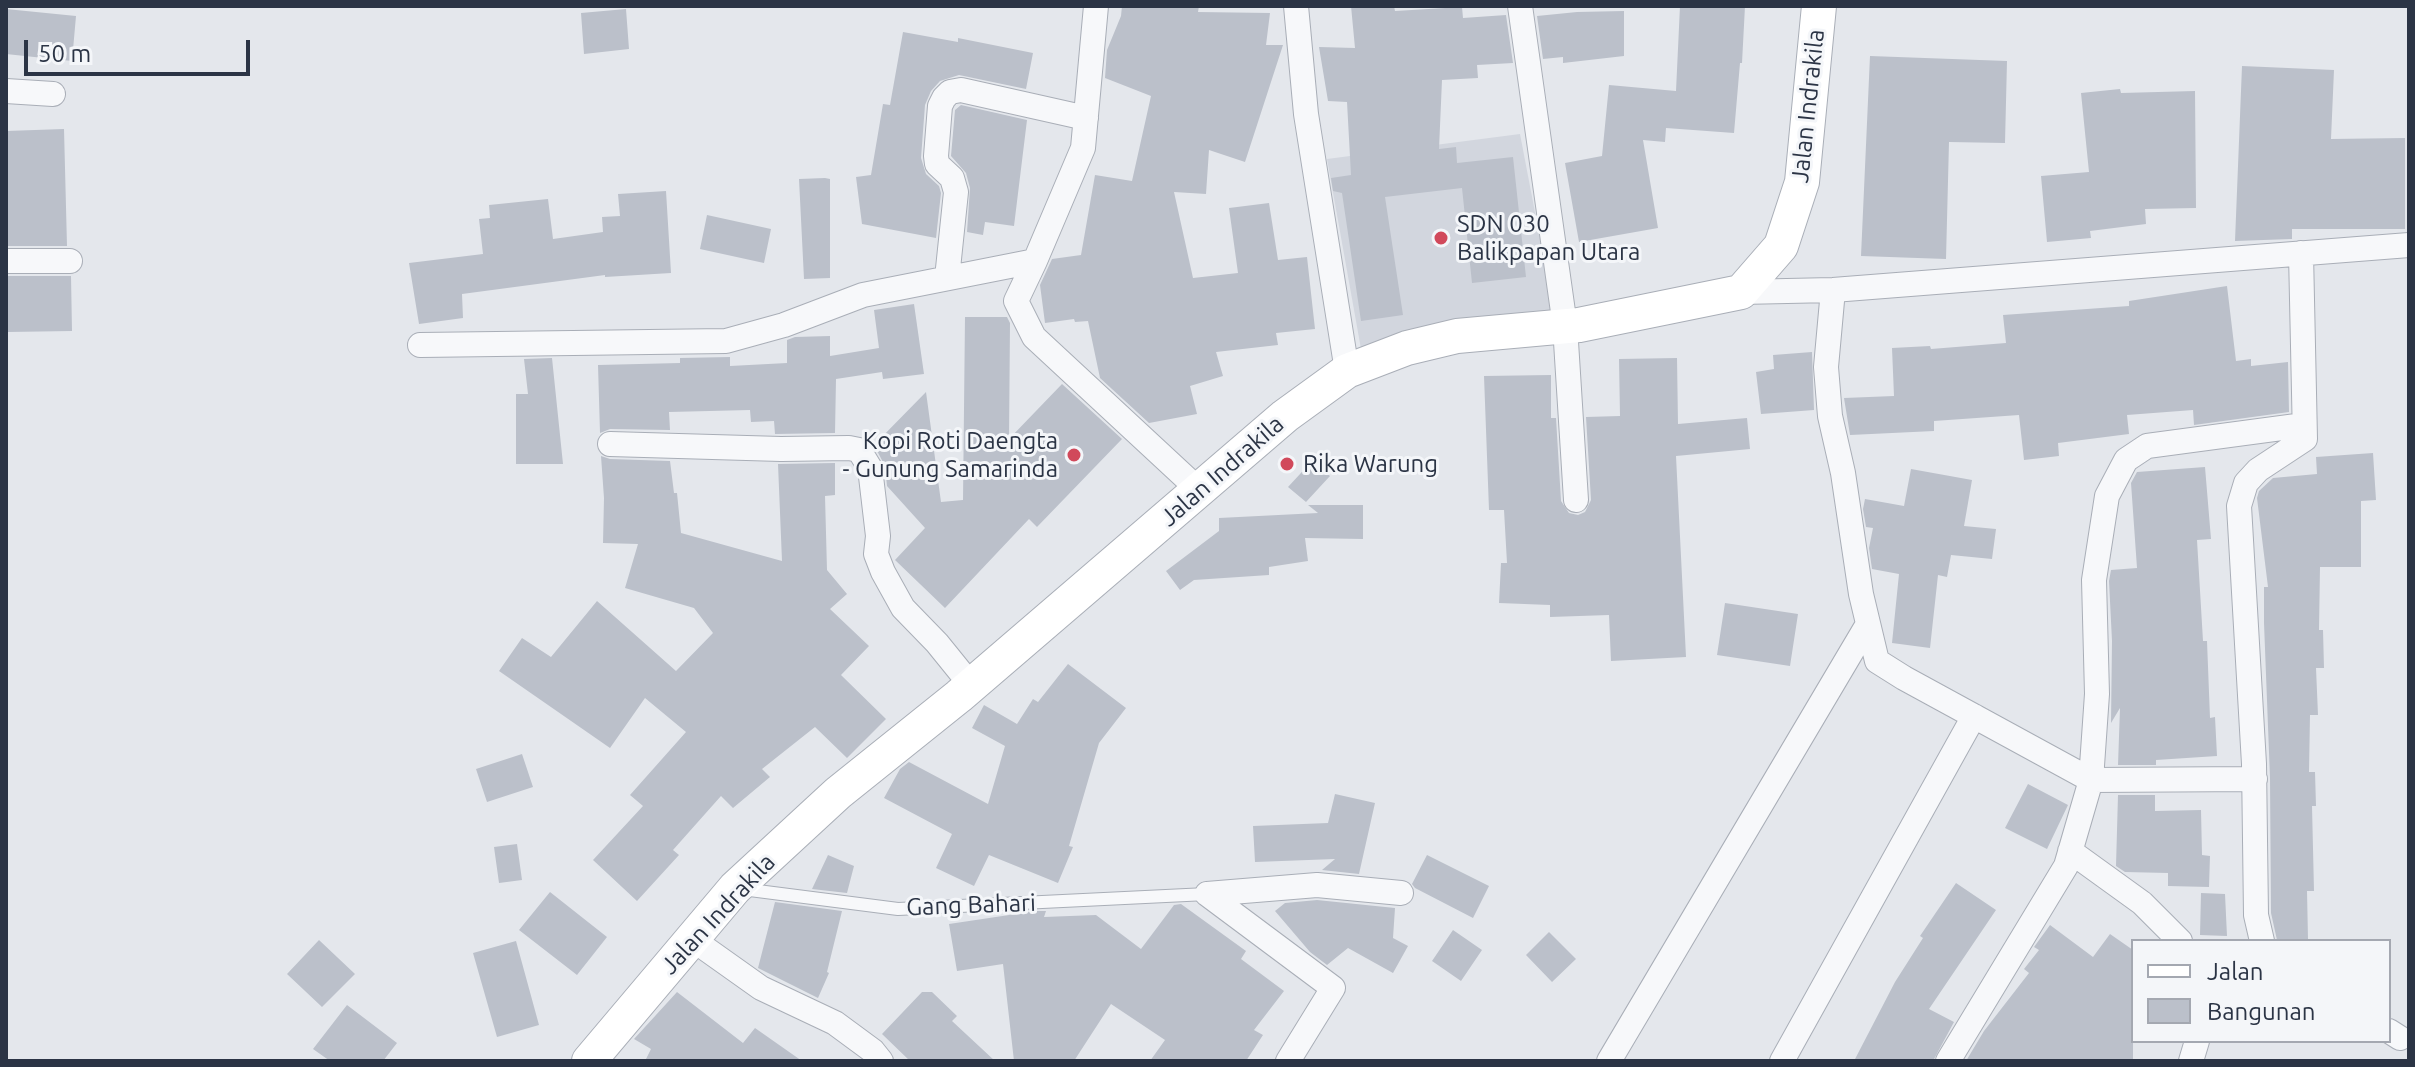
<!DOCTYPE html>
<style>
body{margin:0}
#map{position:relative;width:2415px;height:1067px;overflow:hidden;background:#e4e7ec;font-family:Ubuntu,sans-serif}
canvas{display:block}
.frame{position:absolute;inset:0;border:8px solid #2b3445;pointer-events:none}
.legend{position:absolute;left:2131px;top:939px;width:260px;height:104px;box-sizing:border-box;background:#f4f6f9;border:2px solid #a4a8b1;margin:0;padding:10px 14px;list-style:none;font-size:24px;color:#2b3445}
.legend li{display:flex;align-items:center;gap:16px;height:40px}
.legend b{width:40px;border:2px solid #a4a8b1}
.scale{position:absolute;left:24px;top:40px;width:226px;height:36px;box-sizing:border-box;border:4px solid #2b3445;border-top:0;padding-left:10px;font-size:24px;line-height:28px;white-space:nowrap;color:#2b3445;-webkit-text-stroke:6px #f4f6f9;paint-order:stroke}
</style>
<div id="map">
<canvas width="2415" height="1067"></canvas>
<div class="frame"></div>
<ul class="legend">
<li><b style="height:10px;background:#fff"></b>Jalan</li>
<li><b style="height:22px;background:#bbc0ca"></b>Bangunan</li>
</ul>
<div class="scale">50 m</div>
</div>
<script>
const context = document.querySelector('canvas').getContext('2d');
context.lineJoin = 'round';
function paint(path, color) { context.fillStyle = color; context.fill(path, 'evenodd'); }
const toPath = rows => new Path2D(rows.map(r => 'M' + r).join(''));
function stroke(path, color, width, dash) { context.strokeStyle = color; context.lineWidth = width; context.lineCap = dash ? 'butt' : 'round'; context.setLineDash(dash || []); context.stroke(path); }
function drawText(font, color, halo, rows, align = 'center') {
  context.font = font + ' Ubuntu,sans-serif'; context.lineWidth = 6; context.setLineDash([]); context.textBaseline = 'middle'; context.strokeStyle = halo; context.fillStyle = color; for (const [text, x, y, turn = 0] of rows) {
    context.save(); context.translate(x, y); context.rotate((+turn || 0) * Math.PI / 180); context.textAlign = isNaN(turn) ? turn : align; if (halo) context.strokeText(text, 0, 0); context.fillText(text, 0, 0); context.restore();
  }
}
paint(toPath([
 [1520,134,1555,317,1361,349,1327,159]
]), '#d2d6de');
paint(toPath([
 [1122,6,1199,6,1198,12,1270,13,1266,45,1283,45,1245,162,1209,150,1206,194,1174,192,1193,278,1238,273,1229,208,1269,203,1278,260,1307,257,1315,329,1276,333,1278,345,1216,352,1223,376,1190,386,1197,414,1149,423,1100,378,1088,321,1075,322,1074,319,1045,323,1040,285,1052,259,1081,255,1095,175,1132,181,1151,96,1105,78,1107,50,1121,16],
 [1351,6,1394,6,1395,11,1462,7,1463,18,1506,15,1513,63,1477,65,1478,78,1442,80,1439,149,1456,147,1457,163,1513,157,1526,277,1472,283,1462,188,1385,197,1403,315,1361,321,1342,193,1333,191,1331,178,1351,175,1347,102,1328,101,1319,47,1355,48],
 [1680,6,1745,6,1742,63,1740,63,1734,133,1666,128,1665,142,1643,140,1658,228,1579,242,1565,163,1602,156,1609,85,1676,91],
 [6,9,76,16,72,61,6,54],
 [626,9,629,49,584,54,581,13],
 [1624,11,1624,56,1563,63,1563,57,1543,59,1537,16,1577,12],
 [903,32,958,42,958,38,1033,53,1026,89,959,75,940,81,931,91,925,105,921,158,926,174,939,186,941,193,936,238,862,224,856,177,871,175,883,104,890,105],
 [1870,56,2007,61,2005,143,1949,142,1946,259,1861,256],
 [2242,66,2334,70,2331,139,2405,138,2405,229,2292,229,2292,239,2235,241],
 [2120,89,2121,93,2195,91,2196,208,2145,209,2146,224,2090,231,2091,238,2047,242,2041,176,2089,172,2081,93],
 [961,105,1027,120,1014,226,985,222,983,235,967,232,970,188,966,173,951,156,955,110],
 [64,129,67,246,6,246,6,131],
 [825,178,830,179,830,278,804,279,799,179],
 [666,191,671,273,605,277,605,275,462,294,463,318,419,324,409,263,483,254,479,219,490,218,489,205,548,199,553,239,603,232,602,217,620,216,618,194],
 [707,215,771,229,764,263,700,249],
 [7,276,71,276,72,331,8,332],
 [2227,286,2236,361,2251,359,2251,366,2288,362,2289,412,2194,425,2193,410,2127,415,2129,434,2058,443,2059,456,2024,460,2019,415,1934,421,1934,431,1850,435,1844,398,1894,396,1892,348,1930,346,1931,349,2006,343,2003,315,2129,306,2129,301],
 [914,304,924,374,883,379,882,372,836,379,835,433,775,434,774,421,751,422,750,410,669,412,670,430,610,429,600,433,598,365,680,363,680,358,730,357,730,366,787,363,787,340,795,337,830,336,830,356,879,348,874,310],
 [965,317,1007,317,1010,323,1009,439,1062,384,1122,439,1037,527,1029,519,945,608,895,560,925,528,887,486,885,466,874,445,926,392,941,502,963,500],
 [1812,352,1814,410,1761,414,1756,372,1774,369,1773,355],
 [552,358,563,464,516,464,516,394,528,394,524,359],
 [1677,358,1678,424,1747,418,1750,449,1676,456,1686,657,1611,661,1609,615,1550,617,1550,605,1499,603,1501,563,1507,563,1504,510,1489,510,1484,376,1551,375,1551,418,1556,418,1561,501,1569,513,1578,515,1585,512,1591,500,1586,417,1620,416,1619,359],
 [2373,453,2376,500,2361,501,2361,567,2320,567,2319,630,2323,630,2324,668,2316,668,2318,715,2310,715,2309,772,2315,772,2316,806,2312,806,2314,891,2307,891,2308,939,2277,940,2271,913,2270,778,2264,623,2264,587,2268,587,2257,498,2259,491,2273,478,2317,474,2316,457],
 [601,456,610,459,670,461,674,493,677,493,681,533,782,561,778,464,835,463,835,495,825,496,827,570,847,594,830,609,869,646,841,675,886,719,847,758,815,727,762,769,770,777,733,808,721,796,673,850,679,855,637,901,593,860,643,806,630,795,686,732,645,698,610,748,499,671,522,638,551,657,597,601,676,671,713,633,694,608,625,588,638,544,603,543,604,498],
 [1312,461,1330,476,1306,502,1288,487],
 [2205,467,2211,539,2197,540,2203,641,2207,641,2210,718,2215,717,2217,756,2156,760,2156,765,2118,765,2120,708,2111,723,2112,641,2109,581,2111,570,2137,568,2131,483,2137,472],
 [1911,469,1972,480,1964,526,1996,529,1992,559,1951,555,1947,577,1938,575,1930,648,1892,643,1899,574,1872,569,1869,548,1873,528,1866,527,1863,509,1865,499,1904,506],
 [1308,505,1363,505,1363,539,1305,538,1308,561,1269,567,1269,575,1194,580,1180,590,1166,571,1219,531,1219,518,1318,513],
 [1725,603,1798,614,1790,666,1717,655],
 [1068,664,1126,708,1099,743,1069,846,1073,847,1058,883,989,855,974,886,936,868,952,834,884,798,900,769,909,762,988,804,1005,746,972,728,984,705,1017,724,1033,699,1038,702],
 [522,754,533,787,487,802,476,769],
 [2028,784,2068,805,2047,849,2005,828],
 [1335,794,1375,803,1359,874,1322,870,1335,859,1255,862,1253,826,1328,823],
 [2118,795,2155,795,2155,811,2201,810,2202,855,2210,856,2209,887,2168,886,2168,873,2125,872,2116,866],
 [517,844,522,880,499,883,494,847],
 [828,855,854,866,847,893,812,889],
 [1427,855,1489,886,1473,918,1415,888,1412,884],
 [1956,883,1996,910,1929,1009,1954,1022,1933,1061,1854,1061,1895,982,1923,938,1920,936],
 [550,892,607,937,577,975,519,930],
 [2201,893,2225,894,2227,936,2200,935],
 [1317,900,1395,908,1393,938,1408,946,1393,973,1348,948,1327,965,1310,952,1275,911,1285,903],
 [775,902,842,911,827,972,829,973,818,998,758,968],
 [1181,904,1246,951,1241,959,1284,991,1254,1030,1263,1035,1246,1061,1150,1061,1165,1040,1111,1004,1074,1061,1014,1061,1003,964,957,971,949,924,1036,911,1046,911,1044,917,1096,915,1141,949,1174,905],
 [2050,925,2093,957,2110,934,2133,950,2133,1061,1966,1061,1984,1031,2029,973,2024,969,2039,950,2034,947],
 [1453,930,1482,950,1461,981,1432,961],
 [1549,932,1576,959,1552,982,1526,955],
 [319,940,355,974,322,1007,287,974],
 [516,941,539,1025,497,1037,473,953],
 [677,992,743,1043,755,1028,802,1061,645,1061,651,1049,634,1039],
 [922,992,932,992,957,1016,952,1021,995,1061,910,1061,882,1034],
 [347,1005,397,1043,383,1061,330,1061,313,1049]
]), '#bbc0ca');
const lane = toPath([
 [742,889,898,909,1207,894]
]);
const street = toPath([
 [1296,6,1306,114,1347,371],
 [1520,6,1565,326,1576,500],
 [6,91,53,94],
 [6,261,70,261],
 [1035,261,1016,301,1034,337,1200,491],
 [947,278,956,192,952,178,937,164,936,156,940,106,944,98,950,92,961,90,1086,118],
 [1833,290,1826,367,1830,416,1843,473,1861,594,1877,661,1904,678,2091,780,2255,779],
 [1741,292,1833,290,2409,245],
 [420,345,726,341,784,325,863,295,1035,261,1083,148,1096,6],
 [610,444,781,449,849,448,859,450,870,468,878,536,876,554,883,572,903,608,937,643,971,685],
 [2070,851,2142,903,2180,941],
 [1207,894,1333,988,1288,1061],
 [1207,894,1317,885,1401,893],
 [692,939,761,988,835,1023,873,1051,881,1061],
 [2262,941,2256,915,2254,764,2239,506,2246,483,2258,470,2305,439,2301,253],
 [2389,1031,2400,1038],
 [1609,1061,1868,624],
 [1782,1061,1974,716],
 [1948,1061,2066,866,2091,780,2097,694,2094,580,2107,496,2126,460,2147,446,2304,425],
 [2191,1061,2197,1041]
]);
const secondary = toPath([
 [589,1061,735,888,838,793,959,696,1285,416,1347,371,1407,348,1457,336,1579,325,1741,292,1781,246,1802,182,1819,6]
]);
stroke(lane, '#a9aeb7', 14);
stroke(street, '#a9aeb7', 26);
stroke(secondary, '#a9aeb7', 36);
stroke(lane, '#f7f8fa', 12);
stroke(street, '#f7f8fa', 24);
stroke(secondary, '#fff', 34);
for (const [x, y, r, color] of [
 [1441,238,8,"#d1495b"],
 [1074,455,8,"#d1495b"],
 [1287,464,8,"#d1495b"]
]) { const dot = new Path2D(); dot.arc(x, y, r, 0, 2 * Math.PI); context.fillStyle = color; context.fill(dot); stroke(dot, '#f4f6f9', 3); }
drawText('24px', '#2b3445', '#f4f6f9', [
 ["Jalan Indrakila",1808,106,-84],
 ["Jalan Indrakila",1222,471,-41],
 ["Gang Bahari",971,905,-2],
 ["Jalan Indrakila",718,914,-47]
]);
drawText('24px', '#2b3445', '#f4f6f9', [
 ["SDN 030",1457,224],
 ["Balikpapan Utara",1457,252],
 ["Kopi Roti Daengta",1058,441,"right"],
 ["- Gunung Samarinda",1058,469,"right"],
 ["Rika Warung",1303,464]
], 'left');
</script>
